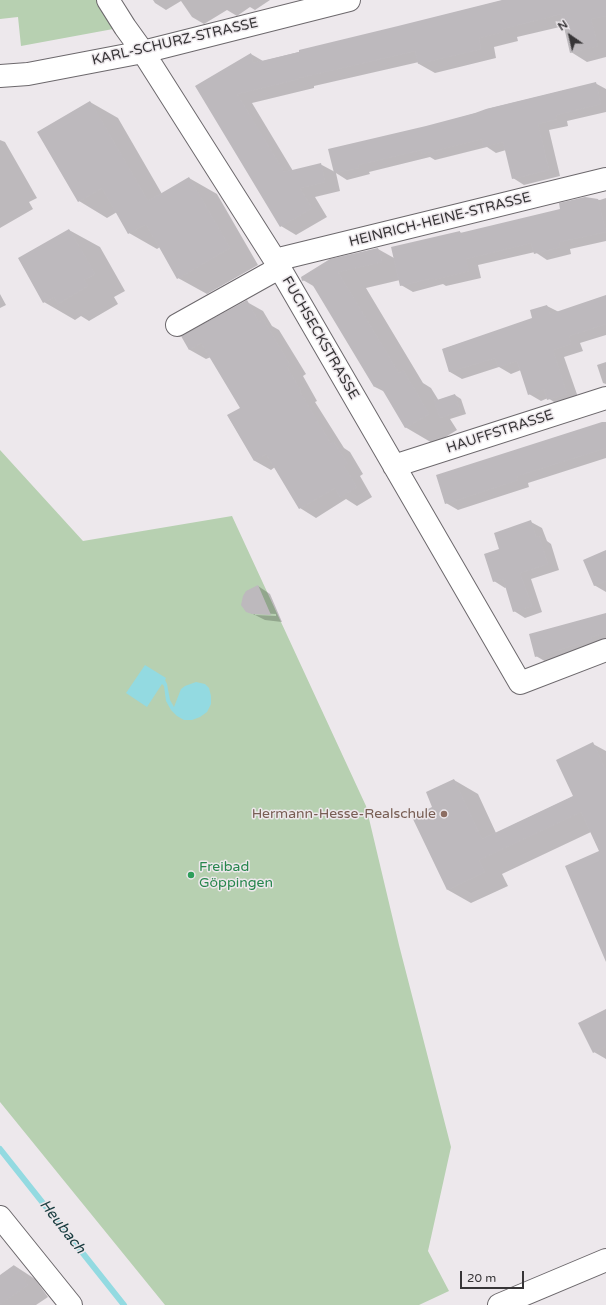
<!DOCTYPE html>
<meta charset="utf-8">
<style>
body{margin:0}
#map{position:relative;width:606px;height:1305px;overflow:hidden;background:#ede8ec;font-family:"Varela Round",sans-serif}
canvas{display:block}
.north{position:absolute;left:550px;top:16px;width:40px;height:40px;-webkit-text-stroke:3px #ede8ec;paint-order:stroke;rotate:326deg;font-size:11px;font-weight:700;line-height:16px;text-align:center;color:#373537}
.north::after{content:'';display:block;margin:auto;width:14px;height:18px;background:#373537;clip-path:polygon(50% 0,100% 100%,50% 72%,0 100%)}
.scale{position:absolute;left:460px;top:1271px;width:64px;height:18px;box-sizing:border-box;border:2px solid #373537;border-top:0;padding-left:5px;font-size:12px;line-height:14px;white-space:nowrap;color:#373537;-webkit-text-stroke:3px #ede8ec;paint-order:stroke}
</style>
<div id="map">
<canvas width="606" height="1305"></canvas>
<div class="north">N</div>
<div class="scale">20 m</div>
</div>
<script>
const context = document.querySelector('canvas').getContext('2d');
context.lineJoin = 'round';
function paint(path, color) { context.fillStyle = color; context.fill(path, 'evenodd'); }
const toPath = rows => new Path2D(rows.map(r => 'M' + r).join(''));
function stroke(path, color, width, dash) { context.strokeStyle = color; context.lineWidth = width; context.lineCap = dash ? 'butt' : 'round'; context.setLineDash(dash || []); context.stroke(path); }
function drawText(font, color, halo, rows, align = 'center') {
  context.font = font + ' "Varela Round",sans-serif'; context.lineWidth = 3; context.setLineDash([]); context.textBaseline = 'middle'; context.strokeStyle = halo; context.fillStyle = color; for (const [text, x, y, turn = 0] of rows) {
    context.save(); context.translate(x, y); context.rotate((+turn || 0) * Math.PI / 180); context.textAlign = isNaN(turn) ? turn : align; if (halo) context.strokeText(text, 0, 0); context.fillText(text, 0, 0); context.restore();
  }
}
paint(toPath([
 [0,0,107,0,124,27,21,46,18,17,0,19],
 [0,450,83,541,232,516,366,806,399,945,451,1147,428,1251,449,1291,419,1305,165,1305,0,1102]
]), '#b7d0b1');
paint(toPath([
 [145,665,166,678,165,680,167,684,170,700,174,707,181,689,185,686,196,682,205,684,209,688,211,696,211,704,207,712,200,717,192,720,184,720,177,716,171,710,166,701,164,686,162,684,147,707,126,693]
]), '#93dae1');
paint(toPath([
 [153,0,270,0,255,10,250,7,237,16,227,10,204,24,192,17,181,1,166,10,155,3],
 [504,0,606,0,606,57,587,62,571,52,564,26,517,37,518,41,494,47,496,58,435,73,419,64,419,62,314,86,314,88,252,103,293,171,320,164,335,172,426,127,487,110,487,109,595,83,606,89,606,112,567,121,568,126,549,130,560,176,524,185,513,178,506,150,496,153,487,147,435,160,430,157,369,172,370,174,347,180,336,173,340,191,315,197,327,217,296,235,281,226,197,87,251,54,263,61],
 [90,102,118,118,162,194,189,178,217,194,258,265,207,294,178,278,160,247,157,249,129,233,117,212,107,218,79,201],
 [0,140,5,142,37,198,29,202,33,209,0,228],
 [585,198,600,200,606,198,606,241,570,249,571,254,547,260,535,252,478,265,481,278,446,286,443,284,413,292,401,285,400,280,366,288,423,383,431,388,439,401,455,395,461,399,466,414,450,419,457,430,434,444,405,427,385,392,375,387,315,287,303,280,378,249,394,258,460,232,463,234,561,210],
 [69,230,100,247,125,291,114,297,118,304,89,321,81,316,75,320,44,302,19,259],
 [0,294,6,305,0,308],
 [606,297,606,335,580,343,583,351,564,357,579,400,560,406,548,398,541,401,529,394,521,370,511,374,499,367,462,379,450,372,443,349,534,319,547,306,559,312],
 [247,302,263,311,272,326,279,330,306,374,303,376,317,401,315,402,344,448,350,452,363,474,360,476,372,497,357,506,346,499,316,518,300,508,275,467,271,470,255,461,228,416,241,408,211,357,206,359,190,350,183,337],
 [606,362,606,384,603,383,597,365],
 [606,422,606,458,528,483,529,487,458,510,446,503],
 [531,522,542,528,547,541,551,544,559,570,531,579,542,612,525,618,514,611,507,587,505,588,494,581,501,550],
 [606,551,606,592,594,585],
 [258,586,270,594,282,622,265,620,247,611],
 [255,613,276,614,276,616,255,615],
 [606,614,606,643,548,663,536,656],
 [593,744,606,751,606,959,600,852,591,832,502,874,508,886,471,903,448,890,434,807,454,780,478,794,496,833,574,796],
 [606,1010,606,1059,594,1052],
 [15,1266,35,1279,48,1297,36,1305,0,1305,0,1276]
]), '#0003');
stroke(toPath([
 [0,1149,124,1305]
]), '#93dae1', 6);
paint(toPath([
 [502,0,606,0,606,16,591,19,598,46,570,53,561,14,502,29,503,32,479,38,481,49,418,64,415,51,299,78,299,79,237,94,284,172,321,163,325,182,300,188,312,208,280,227,195,86,251,53,253,63,299,52,299,50,398,26],
 [596,82,601,104,556,115,557,119,538,124,549,170,512,179,503,142,483,147,482,139,422,154,421,150,358,165,359,168,334,173,328,149,426,126,475,113,486,109],
 [90,101,148,201,189,177,230,248,177,279,146,224,128,234,102,188,78,202,37,132],
 [585,197,598,199,606,232,559,242,560,247,534,254,531,243,466,259,469,271,433,280,433,278,400,286,391,247,460,231,460,233,560,209,559,203],
 [69,229,95,274,84,280,88,286,58,304,54,297,43,303,18,258],
 [378,248,382,262,338,272,399,373,403,370,429,414,405,428,379,384,374,387,309,279,302,281,301,277,330,259],
 [606,295,606,324,569,336,571,344,553,350,567,394,547,400,544,389,528,395,517,361,498,367,495,358,449,372,442,349,532,318,530,310,547,305,550,314],
 [247,300,259,322,263,319,290,365,287,367,301,391,300,392,331,444,334,442,348,464,344,466,357,487,340,497,335,488,299,509,266,454,254,461,227,415,240,408,201,343,189,350,181,336],
 [455,394,460,411,440,418,434,401],
 [602,422,606,422,606,448,517,476,518,480,445,504,436,475],
 [531,520,536,537,539,536,548,564,520,573,532,606,513,612,503,579,493,582,484,554,499,549,494,533],
 [606,550,606,581,594,586,583,560],
 [258,585,271,615,252,614,246,612,241,605,243,596,246,591],
 [606,613,606,633,591,637,592,640,535,657,529,634],
 [593,742,606,771,606,962,565,866,599,851,581,812,479,860,485,872,447,890,412,817,432,807,426,792,454,779,482,839,573,796,556,760],
 [606,1009,606,1046,593,1053,578,1023],
 [14,1265,28,1285,0,1304,0,1275]
]), '#bdb9bd');
const minor = toPath([
 [108,0,125,27,143,52,275,260,520,683,606,650],
 [0,76,28,74,143,52,349,0],
 [275,260,606,179],
 [177,325,279,268],
 [394,466,606,398],
 [0,1217,71,1305],
 [499,1305,606,1260]
]);
stroke(minor, '#6c686c', 24);
stroke(minor, '#fff', 22);
for (const [x, y, r, color] of [
 [444,814,4,"#8d6e63"],
 [191,875,4,"#2e9e5b"]
]) { const dot = new Path2D(); dot.arc(x, y, r, 0, 2 * Math.PI); context.fillStyle = color; context.fill(dot); stroke(dot, '#ede8ec', 1.5); }
drawText('14px', '#373537', '#ede8ec', [
 ["KARL-SCHURZ-STRASSE",175,42,-13],
 ["HEINRICH-HEINE-STRASSE",440,220,-14],
 ["FUCHSECKSTRASSE",320,338,60],
 ["HAUFFSTRASSE",500,432,-18]
]);
drawText('14px', '#785e54', '#ede8ec', [
 ["Hermann-Hesse-Realschule",436,814]
], 'right');
drawText('14px', '#27864d', '#ede8ec', [
 ["Freibad",199,867],
 ["Göppingen",199,883]
], 'left');
drawText('italic 15px', '#183b3e', '#ede8ec', [
 ["Heubach",62,1227,52]
]);
</script>
